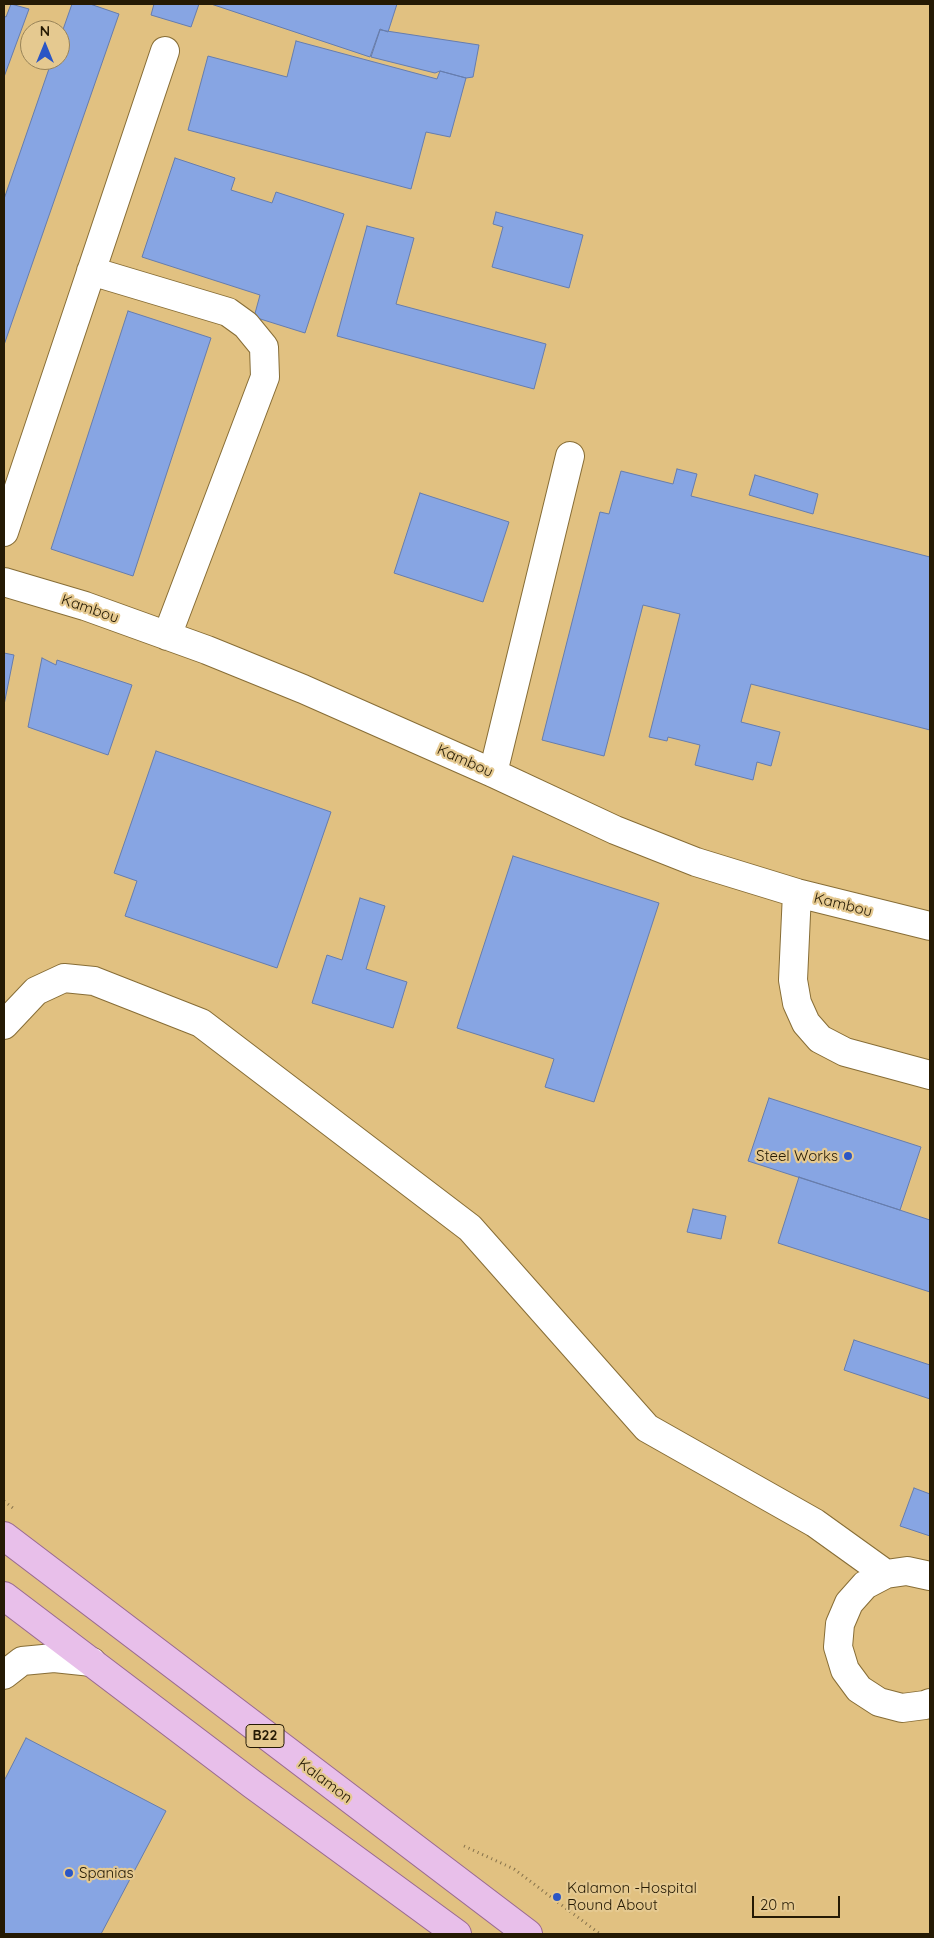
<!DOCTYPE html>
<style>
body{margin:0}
#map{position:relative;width:934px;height:1938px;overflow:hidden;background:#e5c990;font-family:Quicksand,sans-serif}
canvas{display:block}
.frame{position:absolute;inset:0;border:5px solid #251a04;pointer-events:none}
.north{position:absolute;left:20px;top:20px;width:50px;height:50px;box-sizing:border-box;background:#e5c990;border:1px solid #988358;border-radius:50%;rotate:0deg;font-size:14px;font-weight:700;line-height:20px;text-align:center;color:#251a04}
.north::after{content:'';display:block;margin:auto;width:18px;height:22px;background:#2b56c5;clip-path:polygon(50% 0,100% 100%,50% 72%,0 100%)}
.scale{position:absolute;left:752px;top:1896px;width:88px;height:22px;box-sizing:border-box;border:2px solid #251a04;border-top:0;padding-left:6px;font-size:15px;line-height:18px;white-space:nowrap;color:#251a04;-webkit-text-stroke:4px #e5c990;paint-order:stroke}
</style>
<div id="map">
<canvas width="934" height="1938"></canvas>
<div class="frame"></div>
<div class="north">N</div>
<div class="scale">20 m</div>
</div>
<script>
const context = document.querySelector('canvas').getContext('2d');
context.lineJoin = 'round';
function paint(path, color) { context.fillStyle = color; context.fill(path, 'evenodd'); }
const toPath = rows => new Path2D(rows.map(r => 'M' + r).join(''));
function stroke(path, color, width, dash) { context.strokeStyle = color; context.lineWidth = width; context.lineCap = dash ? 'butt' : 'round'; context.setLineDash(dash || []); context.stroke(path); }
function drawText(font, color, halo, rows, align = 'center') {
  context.font = font + ' Quicksand,sans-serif'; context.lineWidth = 4.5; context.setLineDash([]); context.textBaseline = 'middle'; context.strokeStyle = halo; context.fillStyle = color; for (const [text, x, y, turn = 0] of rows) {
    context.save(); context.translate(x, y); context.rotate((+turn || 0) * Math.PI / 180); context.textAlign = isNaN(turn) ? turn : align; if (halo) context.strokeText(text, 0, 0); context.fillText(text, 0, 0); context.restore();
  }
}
paint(toPath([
 [4,4,930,4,930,1934,4,1934],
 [30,30,60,30,60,60,30,60]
]), '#e1c181');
const building = toPath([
 [11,4,29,9,4,77,4,16,6,17,11,4],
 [72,4,90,4,119,14,4,345,4,199,52,60,60,60,60,38,72,4],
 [154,4,199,4,191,27,151,15,154,4],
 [211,4,397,4,388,32,380,29,370,57,211,4],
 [380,30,479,45,473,77,466,78,440,71,435,73,371,57,380,30],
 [296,41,437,79,440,71,466,78,450,137,426,132,411,189,188,130,208,56,287,77,296,41],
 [175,158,235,178,231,190,272,203,276,192,344,214,305,333,254,317,260,295,142,257,175,158],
 [496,212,583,235,569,288,492,267,503,227,493,224,496,212],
 [367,226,414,238,396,304,546,344,534,389,337,336,367,226],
 [128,311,211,338,133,576,51,549,128,311],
 [677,469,697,474,691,496,930,557,930,730,751,684,741,722,780,732,771,766,757,762,753,780,695,765,700,745,668,737,667,741,649,737,680,614,643,605,604,756,542,740,600,512,609,514,621,471,673,484,677,469],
 [755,475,818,494,813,514,749,495,755,475],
 [420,493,509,522,483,602,394,573,420,493],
 [4,653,14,655,4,705,4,653],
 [42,658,56,665,57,660,132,685,108,755,28,727,42,658],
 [156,751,331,812,277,968,125,916,137,881,114,873,156,751],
 [513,856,659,903,594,1102,545,1087,554,1059,457,1028,513,856],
 [360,898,385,906,366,969,407,982,393,1028,312,1003,327,955,342,960,360,898],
 [769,1098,921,1147,900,1210,748,1161,769,1098],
 [799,1177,930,1220,930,1292,778,1243,799,1177],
 [693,1209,726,1216,721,1239,687,1232,693,1209],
 [854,1340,930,1365,930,1399,844,1370,854,1340],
 [914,1488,930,1494,930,1536,900,1526,914,1488],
 [26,1738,166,1811,101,1934,4,1934,4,1781,26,1738]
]);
paint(building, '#87a5e3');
stroke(building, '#667dae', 1);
const minor = toPath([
 [91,271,228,312,246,325,264,347,265,377,167,636],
 [4,532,165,51],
 [4,582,85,606,207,650,303,689,493,773,615,830,696,862,797,893,930,926],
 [493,773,570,456],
 [797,893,793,980,797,1003,806,1023,820,1039,845,1052,930,1075],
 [4,1025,36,991,64,978,94,981,201,1023,470,1228,647,1428,815,1523,886,1574],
 [930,1576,907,1571,886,1574,865,1585,849,1603,840,1624,838,1647,845,1670,859,1689,879,1702,902,1708,925,1705,930,1703],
 [4,1675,22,1661,54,1658,92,1662]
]);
const major = toPath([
 [4,1536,528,1934],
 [4,1596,252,1784,457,1934]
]);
stroke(minor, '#876d36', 30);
stroke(major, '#996a90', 30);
stroke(toPath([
 [4,1501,13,1508],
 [464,1846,514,1869,600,1934]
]), '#86724b', 3, [1, 4]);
stroke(minor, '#fff', 28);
stroke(major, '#e8bfea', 28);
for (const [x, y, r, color] of [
 [848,1156,5,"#2b56c5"],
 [69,1873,5,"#2b56c5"],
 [557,1897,5,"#2b56c5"]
]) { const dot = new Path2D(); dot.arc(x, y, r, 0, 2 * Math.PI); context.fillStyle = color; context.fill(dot); stroke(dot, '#e5c990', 2); }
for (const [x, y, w] of [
 [265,1736,38]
]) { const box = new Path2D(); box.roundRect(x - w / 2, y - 11.5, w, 23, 4); context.fillStyle = '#e5c990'; context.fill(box); stroke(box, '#251a04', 1); }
drawText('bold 14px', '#251a04', null, [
 ["B22",265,1736]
]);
drawText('15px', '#251a04', '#e5c990', [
 ["Kambou",90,609,19],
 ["Kambou",465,761,24],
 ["Kambou",843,905,14],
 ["Kalamon",325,1781,37]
]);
drawText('15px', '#251a04', '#e5c990', [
 ["Steel Works",838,1156,"right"],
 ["Spanias",79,1873],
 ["Kalamon -Hospital",567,1888],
 ["Round About",567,1905]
], 'left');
</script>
